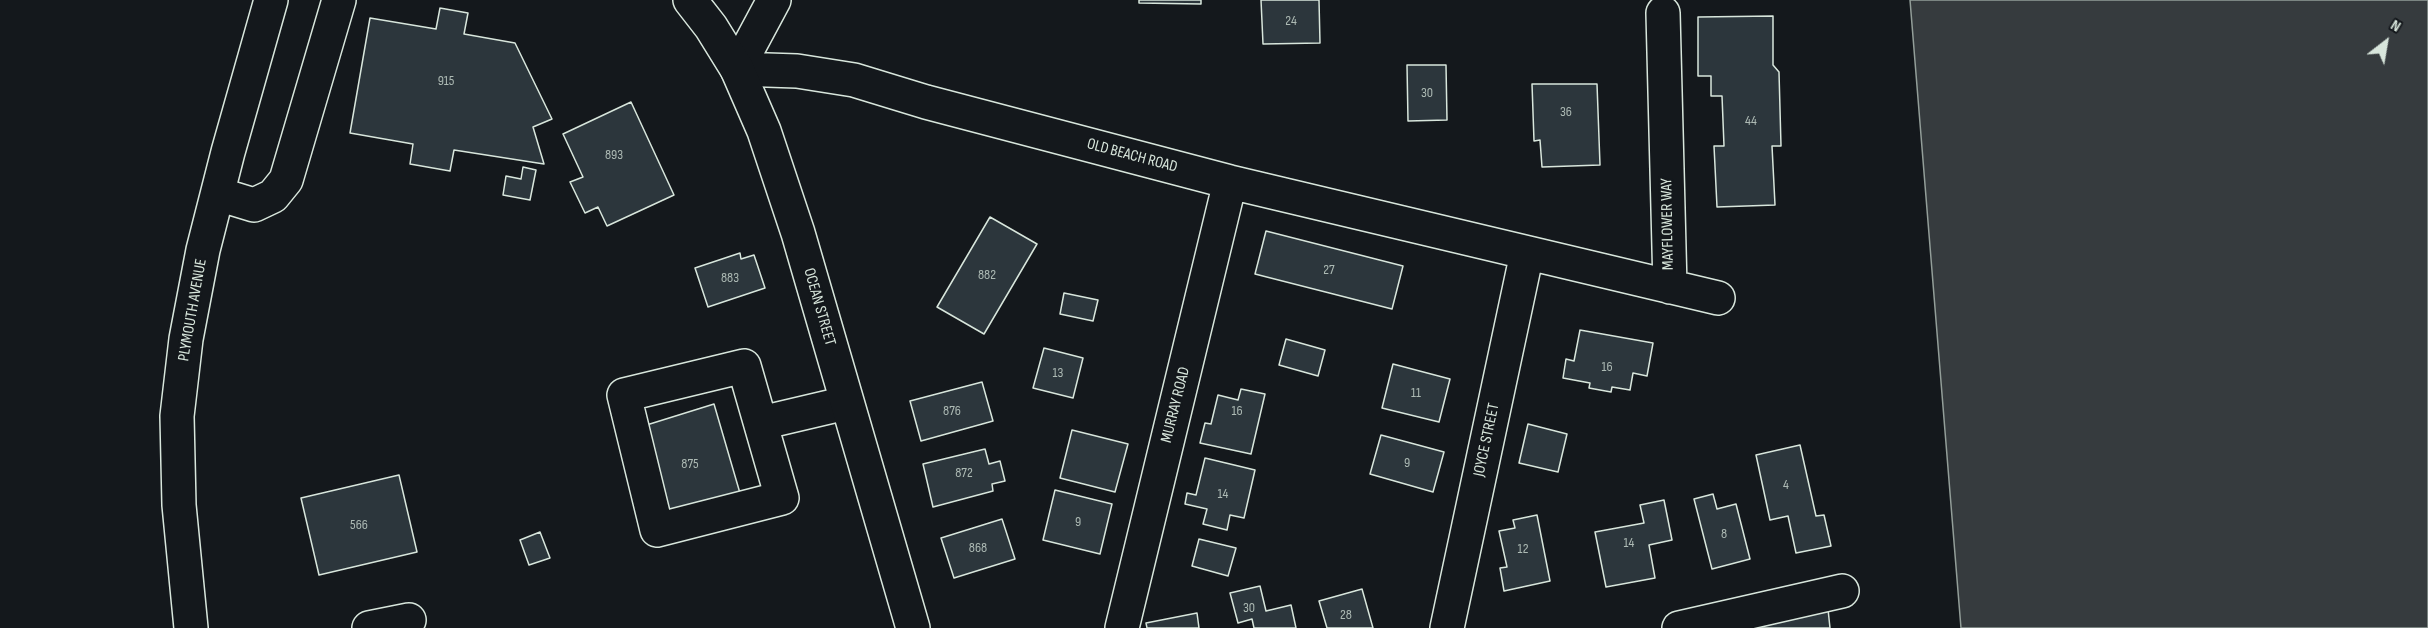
<!DOCTYPE html>
<style>
body{margin:0}
#map{position:relative;width:2428px;height:628px;overflow:hidden;background:#14181c;font-family:"Sofia Sans Condensed",sans-serif}
canvas{display:block}
.north{position:absolute;left:2356px;top:12px;width:60px;height:60px;-webkit-text-stroke:4px #14181c;paint-order:stroke;rotate:31deg;font-size:16px;font-weight:700;line-height:24px;text-align:center;color:#d8e6dc}
.north::after{content:'';display:block;margin:auto;width:21px;height:27px;background:#d8e6dc;clip-path:polygon(50% 0,100% 100%,50% 72%,0 100%)}
</style>
<div id="map">
<canvas width="2428" height="628"></canvas>
<div class="north">N</div>
</div>
<script>
const context = document.querySelector('canvas').getContext('2d');
context.lineJoin = 'round';
function paint(path, color) { context.fillStyle = color; context.fill(path, 'evenodd'); }
const toPath = rows => new Path2D(rows.map(r => 'M' + r).join(''));
function stroke(path, color, width, dash) { context.strokeStyle = color; context.lineWidth = width; context.lineCap = dash ? 'butt' : 'round'; context.setLineDash(dash || []); context.stroke(path); }
function drawText(font, color, halo, rows, align = 'center') {
  context.font = font + ' "Sofia Sans Condensed",sans-serif'; context.lineWidth = 4.5; context.setLineDash([]); context.textBaseline = 'middle'; context.strokeStyle = halo; context.fillStyle = color; for (const [text, x, y, turn = 0] of rows) {
    context.save(); context.translate(x, y); context.rotate((+turn || 0) * Math.PI / 180); context.textAlign = isNaN(turn) ? turn : align; if (halo) context.strokeText(text, 0, 0); context.fillText(text, 0, 0); context.restore();
  }
}
const water = toPath([
 [1910,0,2428,0,2428,628,1961,628,1910,0]
]);
paint(water, '#363b3e');
stroke(water, '#939e99', 1.5);
const building = toPath([
 [1139,0,1201,0,1201,4,1139,3,1139,0],
 [1261,0,1319,0,1320,43,1263,44,1261,0],
 [440,8,468,13,464,34,515,43,552,119,533,127,544,164,454,150,450,171,410,164,413,144,350,133,370,18,436,29,440,8],
 [1773,16,1773,65,1779,72,1781,146,1772,146,1775,205,1717,207,1714,146,1724,146,1722,96,1711,96,1711,76,1698,76,1698,17,1773,16],
 [1407,65,1446,65,1447,120,1408,121,1407,65],
 [1532,84,1597,84,1600,165,1542,167,1540,140,1534,141,1532,84],
 [631,102,674,195,607,226,598,207,585,213,570,182,583,177,563,134,631,102],
 [523,167,536,170,530,200,503,195,506,176,521,179,523,167],
 [990,217,1037,244,984,334,937,307,990,217],
 [1266,231,1403,266,1392,309,1255,274,1266,231],
 [740,253,741,259,754,255,765,288,708,307,695,268,740,253],
 [1064,293,1098,300,1093,321,1060,314,1064,293],
 [1580,330,1653,343,1647,376,1633,373,1630,390,1612,387,1611,392,1589,388,1590,383,1563,378,1566,359,1574,361,1580,330],
 [1286,339,1325,350,1318,376,1279,365,1286,339],
 [1044,348,1083,358,1073,398,1033,388,1044,348],
 [1393,364,1450,379,1439,422,1382,408,1393,364],
 [982,382,993,421,921,441,910,401,982,382],
 [1241,389,1265,394,1251,454,1200,443,1205,423,1211,424,1218,395,1238,400,1241,389],
 [714,404,742,500,666,523,637,428,714,404],
 [1528,424,1567,434,1558,472,1519,463,1528,424],
 [1072,430,1128,444,1115,492,1060,478,1072,430],
 [1381,435,1444,452,1433,492,1370,474,1381,435],
 [1800,445,1816,516,1824,515,1831,546,1796,553,1788,516,1770,520,1756,455,1800,445],
 [985,449,989,464,1000,461,1005,481,992,484,993,491,933,507,923,464,985,449],
 [1205,458,1255,470,1244,518,1230,515,1227,530,1203,524,1207,509,1185,504,1187,493,1196,495,1205,458],
 [399,475,417,552,319,575,301,498,399,475],
 [1055,490,1112,504,1100,554,1043,540,1055,490],
 [1713,494,1717,509,1736,504,1750,559,1712,569,1694,499,1713,494],
 [1664,500,1672,540,1649,545,1655,578,1606,587,1595,532,1644,523,1640,505,1664,500],
 [1537,515,1550,581,1504,591,1500,568,1507,567,1499,531,1515,528,1513,520,1537,515],
 [1002,519,1015,559,954,578,941,538,1002,519],
 [540,532,550,558,529,565,520,540,540,532],
 [1199,539,1236,548,1228,576,1192,566,1199,539],
 [1260,586,1266,611,1291,605,1296,628,1254,628,1252,619,1238,623,1230,593,1260,586],
 [1362,589,1373,628,1327,628,1319,601,1362,589],
 [1828,609,1830,628,1746,628,1828,609],
 [1197,613,1199,628,1147,628,1146,623,1197,613]
]);
paint(building, '#2c363c');
stroke(building, '#d8e6dc', 1.5);
const minor = toPath([
 [774,0,737,69,797,71,854,80,926,102,1230,182,1718,298],
 [1663,13,1670,287],
 [218,194,254,205,273,196,286,180,339,0],
 [744,366,782,498,657,530,624,395,744,366],
 [761,423,846,403],
 [191,628,179,505,177,416,186,339,203,250,228,152,271,0],
 [369,628,409,620],
 [1122,628,1230,182],
 [1447,628,1527,253],
 [1679,628,1842,591]
]);
const major = toPath([
 [690,0,711,27,737,69,764,131,798,233,913,628]
]);
stroke(minor, '#d8e6dc', 36);
stroke(major, '#d8e6dc', 36);
stroke(minor, '#14181c', 33);
stroke(major, '#14181c', 33);
drawText('14px', '#adbab4', null, [
 ["24",1291,21],
 ["915",446,81],
 ["30",1427,93],
 ["36",1566,112],
 ["44",1751,121],
 ["893",614,155],
 ["27",1329,270],
 ["882",987,275],
 ["883",730,278],
 ["16",1607,367],
 ["13",1058,373],
 ["11",1416,393],
 ["876",952,411],
 ["16",1237,411],
 ["9",1407,463],
 ["875",690,464],
 ["872",964,473],
 ["4",1786,485],
 ["14",1223,494],
 ["9",1078,522],
 ["566",359,525],
 ["8",1724,534],
 ["14",1629,543],
 ["868",978,548],
 ["12",1523,549],
 ["30",1249,608],
 ["28",1346,615]
]);
drawText('16px', '#d8e6dc', '#14181c', [
 ["OLD BEACH ROAD",1132,156,15],
 ["MAYFLOWER WAY",1668,224,-91],
 ["OCEAN STREET",819,307,74],
 ["PLYMOUTH AVENUE",193,310,-80],
 ["MURRAY ROAD",1176,405,-76],
 ["JOYCE STREET",1487,440,-78]
]);
</script>
